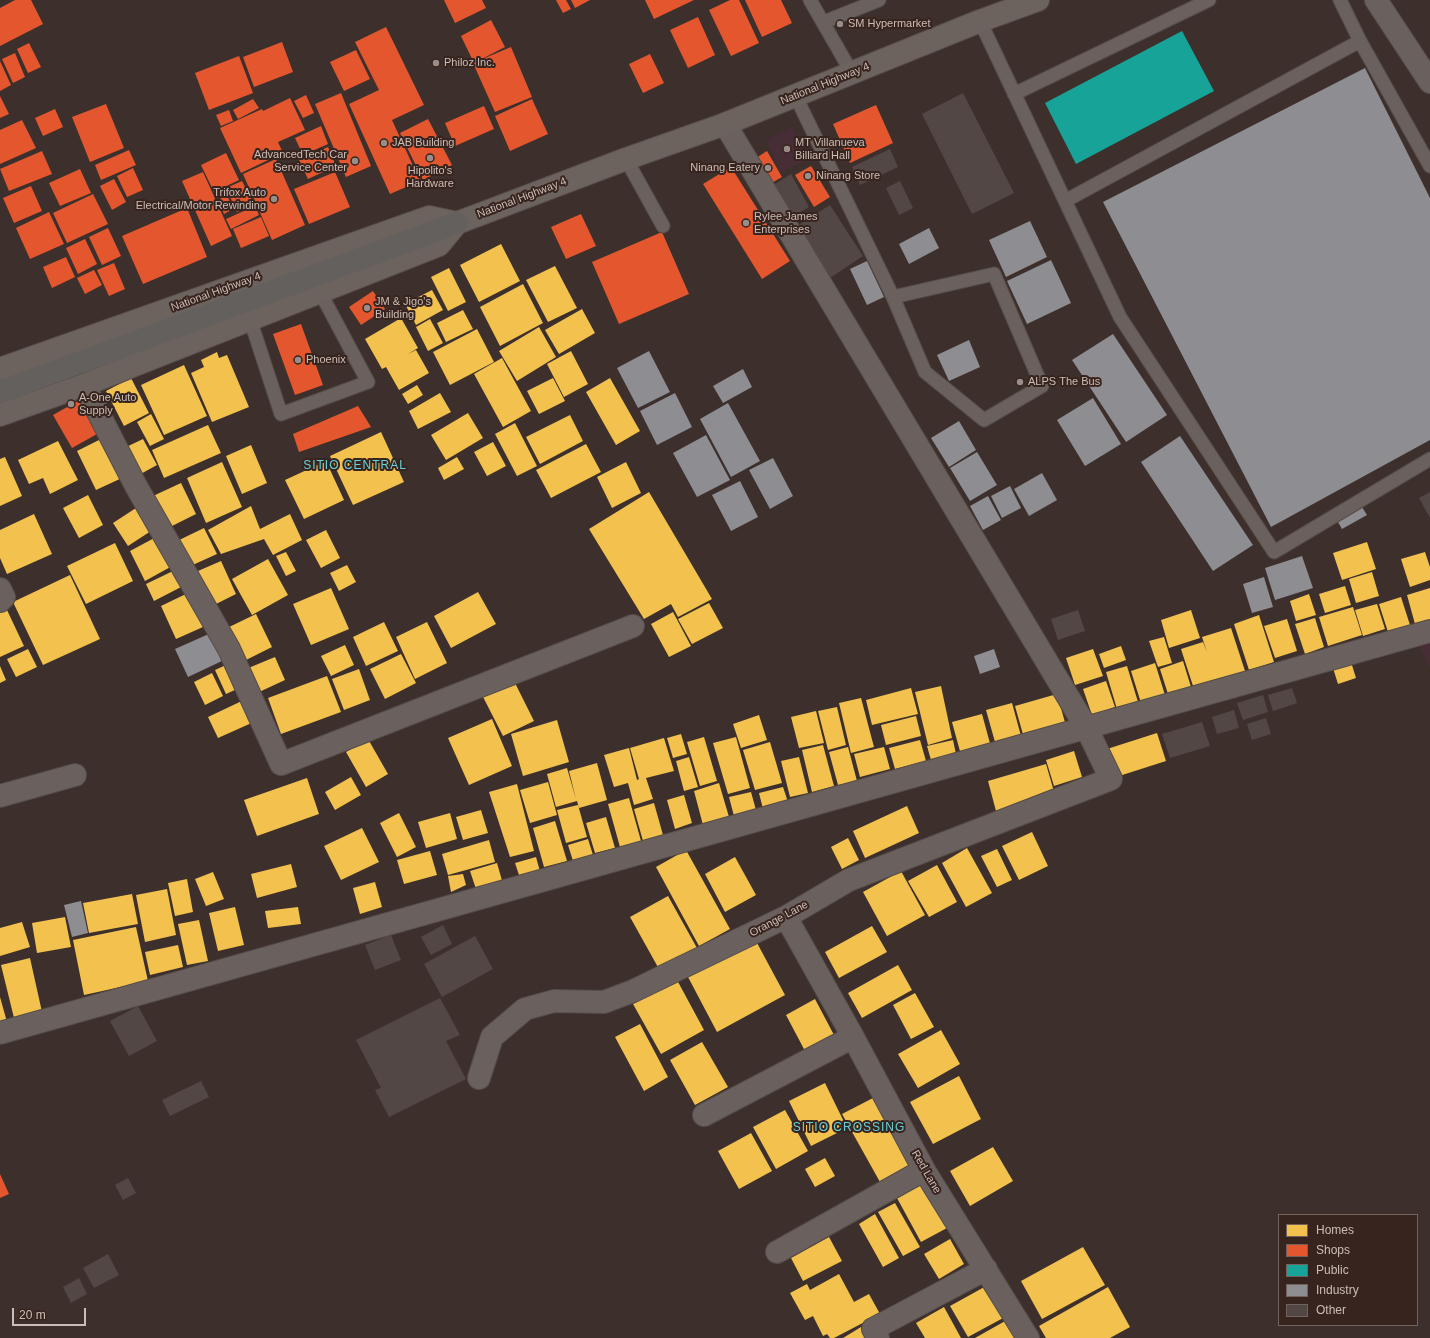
<!DOCTYPE html>
<style>
body{margin:0}
#map{position:relative;width:1430px;height:1338px;overflow:hidden;background:#3d302c;font-family:Arial,sans-serif}
canvas{display:block}
.legend{position:absolute;left:1278px;top:1214px;width:140px;height:112px;box-sizing:border-box;background:#38241f;border:1px solid #73615c;margin:0;padding:5px 7px;list-style:none;font-size:12px;color:#ccbdb7}
.legend li{display:flex;align-items:center;gap:8px;height:20px}
.legend b{width:20px;border:1px solid #73615c}
.scale{position:absolute;left:12px;top:1308px;width:74px;height:18px;box-sizing:border-box;border:2px solid #ccbdb7;border-top:0;padding-left:5px;font-size:12px;line-height:14px;white-space:nowrap;color:#ccbdb7;-webkit-text-stroke:3px #38241f;paint-order:stroke}
</style>
<div id="map">
<canvas width="1430" height="1338"></canvas>
<ul class="legend">
<li><b style="height:11px;background:#f2c14e"></b>Homes</li>
<li><b style="height:11px;background:#e4572e"></b>Shops</li>
<li><b style="height:11px;background:#17a398"></b>Public</li>
<li><b style="height:11px;background:#8d8d92"></b>Industry</li>
<li><b style="height:11px;background:#524744"></b>Other</li>
</ul>
<div class="scale">20 m</div>
</div>
<script>
const context = document.querySelector('canvas').getContext('2d');
context.lineJoin = 'round';
function paint(path, color) { context.fillStyle = color; context.fill(path, 'evenodd'); }
const toPath = rows => new Path2D(rows.map(r => 'M' + r).join(''));
function stroke(path, color, width, dash) { context.strokeStyle = color; context.lineWidth = width; context.lineCap = dash ? 'butt' : 'round'; context.setLineDash(dash || []); context.stroke(path); }
function drawText(font, color, halo, rows, align = 'center') {
  context.font = font + ' Arial,sans-serif'; context.lineWidth = 4; context.setLineDash([]); context.textBaseline = 'middle'; context.strokeStyle = halo; context.fillStyle = color; for (const [text, x, y, turn = 0] of rows) {
    context.save(); context.translate(x, y); context.rotate((+turn || 0) * Math.PI / 180); context.textAlign = isNaN(turn) ? turn : align; if (halo) context.strokeText(text, 0, 0); context.fillText(text, 0, 0); context.restore();
  }
}
paint(toPath([
 [792,127,808,159,781,172,766,140],
 [1430,642,1430,668,1419,645]
]), '#472d35');
paint(toPath([
 [501,244,520,281,479,302,460,265],
 [555,266,577,308,548,322,526,280],
 [449,268,466,302,448,311,431,277],
 [523,284,543,323,500,346,480,307],
 [432,290,443,310,416,325,405,304],
 [582,309,595,333,559,354,545,330],
 [463,310,473,329,446,342,437,323],
 [401,318,418,348,408,354,416,350,429,373,399,390,386,367,382,369,365,339],
 [430,319,443,343,428,351,416,327],
 [539,327,556,357,517,381,499,351],
 [477,329,494,362,450,385,433,352],
 [571,351,588,384,564,397,547,364],
 [217,352,219,358,227,355,249,407,212,422,191,373,204,367,201,360],
 [502,358,531,411,503,427,474,374],
 [184,365,207,416,164,435,141,385],
 [131,378,149,413,124,426,106,391],
 [553,378,565,401,539,414,527,391],
 [610,378,640,431,616,445,586,392],
 [417,385,423,395,408,404,402,394],
 [440,393,451,412,418,429,409,411],
 [468,413,483,438,446,460,431,435],
 [151,414,164,439,150,446,137,422],
 [570,415,583,441,540,464,526,437],
 [515,423,537,466,517,476,495,434],
 [208,425,221,453,164,478,152,450],
 [381,432,404,482,353,505,330,456],
 [105,437,124,477,96,490,77,451],
 [143,439,157,465,137,476,122,449],
 [58,441,78,480,50,494,43,478,29,484,18,460],
 [493,442,506,466,487,476,474,452],
 [586,444,601,472,551,498,536,470],
 [251,445,267,483,242,494,226,456],
 [5,457,22,496,0,506,0,459],
 [457,457,464,469,444,480,438,468],
 [326,461,344,500,304,519,285,480],
 [222,462,242,507,206,523,187,478],
 [626,462,641,493,612,508,597,477],
 [181,483,196,514,168,528,153,496],
 [649,492,712,599,678,617,671,604,644,619,589,529],
 [88,495,103,525,79,538,63,508],
 [139,506,154,529,128,546,113,523],
 [251,506,260,529,290,514,302,540,273,555,264,539,221,554,208,530],
 [34,514,52,554,7,574,0,558,0,530],
 [204,528,217,554,186,568,173,543],
 [326,530,340,558,321,568,306,540],
 [158,536,174,565,145,581,130,551],
 [1367,542,1376,569,1342,580,1333,553],
 [115,543,133,581,86,604,67,566],
 [286,552,296,571,286,576,276,556],
 [1425,552,1430,567,1430,580,1410,587,1401,559],
 [268,559,288,595,252,615,232,579],
 [221,561,236,594,214,605,198,571],
 [347,565,356,582,339,591,330,573],
 [175,570,183,586,154,601,146,584],
 [1372,572,1379,596,1356,603,1349,579],
 [70,575,100,639,43,665,13,602],
 [1345,586,1351,605,1325,613,1319,594],
 [331,588,349,629,311,645,293,604],
 [1430,588,1430,620,1415,624,1407,595],
 [478,592,496,624,451,648,434,616],
 [188,593,203,627,176,639,161,606],
 [1309,594,1316,615,1296,621,1290,601],
 [1401,597,1410,625,1388,632,1379,604],
 [709,603,723,628,692,644,678,619],
 [1377,604,1385,629,1363,636,1355,610],
 [1353,607,1362,635,1328,646,1319,617],
 [7,610,24,646,0,657,0,613],
 [1191,610,1200,638,1169,648,1161,620],
 [673,612,691,646,669,657,651,624],
 [256,614,272,647,244,661,227,628],
 [1259,615,1274,662,1249,670,1234,624],
 [1315,618,1324,647,1305,654,1295,624],
 [1287,619,1297,651,1275,658,1264,626],
 [384,622,398,651,366,666,353,637],
 [427,622,447,663,415,679,396,637],
 [1231,628,1246,674,1194,689,1181,649,1203,642,1207,652,1202,637],
 [1164,637,1172,663,1158,667,1149,641],
 [345,645,354,665,331,676,321,656],
 [1121,646,1126,660,1104,668,1099,654],
 [28,649,37,667,16,677,7,659],
 [1093,649,1103,676,1075,685,1066,658],
 [401,654,416,683,385,699,370,669],
 [275,657,285,680,257,693,246,669],
 [1183,661,1191,687,1168,694,1160,669],
 [1351,662,1356,678,1338,684,1333,668],
 [1155,663,1165,695,1141,703,1131,671],
 [226,665,237,689,226,694,215,670],
 [0,666,6,680,0,683],
 [1127,666,1138,702,1117,709,1106,672],
 [359,669,370,700,344,710,332,679],
 [212,673,223,696,205,705,194,682],
 [327,676,341,712,281,734,268,698],
 [512,677,534,721,503,736,481,693],
 [1106,681,1115,707,1092,715,1083,689],
 [941,686,952,738,928,745,915,692],
 [911,688,918,714,872,725,866,700],
 [1057,694,1066,726,1024,738,1015,706],
 [861,698,874,747,851,753,839,703],
 [246,699,256,721,218,738,208,717],
 [1012,703,1021,736,995,742,986,710],
 [837,707,846,745,828,750,818,711],
 [816,711,824,743,799,748,791,717],
 [982,714,991,747,961,755,952,722],
 [759,715,767,740,741,748,733,724],
 [916,716,921,736,886,745,881,725],
 [492,719,512,766,469,785,448,738],
 [557,720,569,762,523,776,511,734],
 [1157,733,1166,761,1116,777,1107,749],
 [681,734,687,754,673,758,667,738],
 [704,737,717,781,700,786,687,742],
 [736,737,750,788,728,794,713,743],
 [664,738,674,771,646,778,653,799,634,805,628,783,614,787,604,755,629,748,637,780,639,779,630,748],
 [368,739,388,774,366,787,346,752],
 [920,740,926,761,895,769,889,748],
 [953,740,956,754,931,760,927,746],
 [770,742,782,783,755,790,743,750],
 [823,745,834,786,812,792,802,750],
 [848,747,857,781,838,785,829,752],
 [884,747,890,769,860,777,854,754],
 [1074,751,1082,777,1054,786,1046,760],
 [689,757,698,787,684,791,676,761],
 [799,757,808,793,790,797,781,761],
 [597,763,607,800,579,808,577,801,556,807,547,774,567,768,576,799,569,771],
 [1046,764,1055,795,996,811,988,781],
 [351,777,361,795,335,810,325,792],
 [307,778,319,814,257,836,244,800],
 [548,782,557,815,530,823,520,790],
 [719,783,729,817,703,825,694,791],
 [517,784,534,851,510,857,489,792],
 [783,787,788,802,763,809,759,793],
 [751,792,756,810,734,816,729,797],
 [684,795,692,823,675,829,667,800],
 [629,798,641,841,620,847,608,804],
 [654,803,663,835,643,841,634,809],
 [578,805,587,837,566,843,557,810],
 [907,806,919,833,865,858,853,831],
 [481,810,488,833,463,840,456,817],
 [399,813,416,847,397,857,380,823],
 [450,813,457,839,426,848,418,822],
 [606,817,615,848,595,853,586,823],
 [555,821,567,861,544,867,533,828],
 [362,828,379,862,341,880,324,846],
 [1032,832,1048,866,1019,880,1002,846],
 [848,838,859,860,842,869,831,847],
 [588,839,593,855,573,861,568,845],
 [489,840,495,862,448,875,442,854],
 [967,848,992,893,966,907,942,863],
 [997,849,1012,880,997,887,981,856],
 [686,850,730,929,699,946,656,867],
 [430,851,437,875,404,884,397,860],
 [536,857,541,875,521,881,515,863],
 [735,857,756,895,725,912,705,874],
 [497,863,503,884,477,892,470,871],
 [291,864,297,887,257,898,251,874],
 [937,865,957,902,929,917,908,881],
 [901,871,925,915,887,936,863,892],
 [213,872,224,899,206,906,195,879],
 [463,874,466,885,451,892,448,876],
 [187,879,193,912,175,916,168,883],
 [375,882,382,907,360,914,353,888],
 [167,889,176,935,145,942,136,895],
 [132,894,138,924,89,933,83,903],
 [668,896,697,948,659,969,630,917],
 [235,907,244,945,218,951,209,913],
 [298,907,301,924,268,928,265,911],
 [65,917,71,947,37,953,32,923],
 [199,920,208,961,187,965,178,924],
 [22,922,30,947,0,956,0,928],
 [872,926,887,952,839,978,825,952],
 [136,927,148,981,84,995,73,940],
 [756,941,785,995,717,1032,688,977],
 [178,945,183,967,150,975,145,952],
 [30,958,42,1012,14,1018,1,965],
 [898,965,912,990,862,1018,848,993],
 [677,980,704,1030,661,1054,633,1004],
 [915,993,934,1027,911,1039,893,1005],
 [0,997,7,1022,0,1023],
 [815,999,834,1035,805,1051,786,1015],
 [640,1024,668,1077,644,1091,615,1037],
 [941,1030,960,1064,918,1088,898,1054],
 [702,1042,728,1087,695,1105,670,1060],
 [959,1076,981,1119,933,1144,910,1102],
 [825,1083,847,1128,811,1146,789,1101],
 [873,1098,910,1165,880,1182,842,1114],
 [785,1110,808,1151,776,1169,753,1127],
 [751,1133,772,1171,739,1189,718,1151],
 [993,1147,1013,1181,970,1206,950,1171],
 [825,1158,835,1176,815,1187,805,1169],
 [923,1184,947,1228,921,1242,897,1198],
 [895,1203,920,1247,903,1256,878,1212],
 [875,1214,899,1258,883,1267,859,1224],
 [829,1237,842,1261,803,1281,791,1258],
 [950,1239,964,1264,939,1279,924,1254],
 [1083,1247,1105,1285,1042,1319,1021,1281],
 [839,1274,854,1302,869,1294,880,1314,834,1338,830,1338,827,1334,823,1336,813,1316,805,1320,790,1293,807,1284,810,1290],
 [988,1285,1005,1317,968,1337,950,1306],
 [1108,1287,1130,1327,1110,1338,1046,1338,1039,1326],
 [944,1307,961,1338,925,1338,916,1323],
 [1007,1320,1017,1338,975,1338],
 [861,1327,867,1338,843,1338]
]), '#f2c14e');
paint(toPath([
 [15,0,31,0,43,24,0,46,0,8],
 [444,0,482,0,486,8,455,23],
 [556,0,566,0,571,9,563,13],
 [571,0,590,0,575,8],
 [645,0,694,0,654,19],
 [730,0,739,0,759,43,731,56,709,10],
 [745,0,781,0,792,23,762,37],
 [698,17,715,55,688,68,670,30],
 [491,20,505,47,474,63,461,36],
 [386,27,424,105,392,120,420,181,390,194,349,104,379,90,355,42],
 [282,42,293,72,254,87,243,57],
 [29,43,41,67,28,73,17,49],
 [511,47,532,97,495,112,473,63],
 [356,50,370,79,344,91,330,62],
 [15,53,25,77,13,83,2,59],
 [650,54,664,83,643,93,629,64],
 [239,56,253,93,209,110,195,73],
 [0,61,11,85,0,91],
 [341,93,371,166,346,177,315,104],
 [306,95,314,113,303,118,294,101],
 [0,96,9,114,0,118],
 [290,98,305,130,278,142,283,153,241,173,220,128,262,109,263,111],
 [253,99,259,108,238,119,233,110],
 [532,99,548,134,510,151,495,116],
 [106,104,124,148,90,162,72,117],
 [876,105,893,143,850,163,833,124],
 [484,106,494,129,455,146,445,123],
 [55,109,63,127,43,136,35,118],
 [229,110,233,121,221,126,216,115],
 [428,119,452,165,423,180,400,133],
 [22,120,36,148,0,164,0,130],
 [321,126,328,144,303,155,295,138],
 [328,147,336,166,308,179,299,160],
 [129,150,136,165,101,180,95,165],
 [42,151,52,174,9,191,0,169],
 [767,151,782,177,768,185,753,160],
 [226,153,239,180,214,192,201,165],
 [276,159,305,225,272,240,243,174],
 [811,166,830,197,814,207,795,175],
 [731,167,790,261,762,279,703,184],
 [133,168,143,190,127,197,117,176],
 [80,169,91,193,60,206,49,183],
 [203,172,232,236,211,246,182,181],
 [335,172,350,207,309,224,294,189],
 [114,179,126,202,112,210,100,186],
 [242,181,254,204,237,212,226,188],
 [31,186,42,211,14,223,3,198],
 [93,194,108,224,67,243,53,213],
 [227,195,233,209,224,214,218,200],
 [255,206,259,215,231,229,226,219],
 [187,208,207,257,143,284,122,236],
 [49,212,64,244,30,259,16,228],
 [581,214,596,246,566,259,551,227],
 [261,217,269,236,241,248,233,229],
 [108,228,121,256,102,265,89,237],
 [662,232,689,294,619,324,592,262],
 [85,239,97,264,78,274,66,248],
 [66,257,75,277,52,288,43,267],
 [114,263,125,289,109,296,97,270],
 [94,270,102,285,85,294,77,278],
 [373,291,385,309,361,325,349,307],
 [301,324,323,385,295,395,273,334],
 [87,396,106,429,72,448,53,415],
 [358,406,371,427,299,452,293,434],
 [0,1174,9,1194,0,1198]
]), '#e4572e');
paint(toPath([
 [1182,31,1214,91,1076,164,1045,103]
]), '#17a398');
paint(toPath([
 [1365,68,1430,198,1430,440,1271,527,1103,202],
 [1030,221,1047,257,1006,277,989,240],
 [929,228,939,248,909,264,899,244],
 [1051,260,1071,303,1027,324,1007,281],
 [867,261,884,297,867,305,850,269],
 [1113,334,1167,415,1126,442,1072,360],
 [969,340,980,367,949,381,937,355],
 [649,351,670,392,638,408,617,368],
 [743,369,752,387,723,403,713,386],
 [675,393,692,427,657,445,640,411],
 [1093,398,1121,444,1085,466,1057,420],
 [728,403,760,461,731,477,700,419],
 [959,421,976,450,949,467,931,438],
 [706,435,730,480,697,497,673,453],
 [1180,436,1253,545,1213,571,1141,462],
 [977,452,997,485,970,501,950,468],
 [773,458,793,496,770,509,749,470],
 [1042,473,1057,500,1029,516,1014,489],
 [740,481,758,517,731,531,712,495],
 [1010,486,1021,508,1002,518,991,496],
 [988,496,1001,520,983,530,970,506],
 [1360,504,1367,515,1342,529,1335,517],
 [1302,556,1313,588,1275,600,1265,568],
 [1264,577,1273,607,1252,613,1243,584],
 [211,633,224,660,188,677,175,649],
 [994,649,1000,667,980,674,974,656],
 [81,901,88,933,72,937,64,905]
]), '#8d8d92');
paint(toPath([
 [963,93,1014,193,972,214,922,114],
 [890,149,898,167,860,185,852,167],
 [791,174,809,207,788,219,770,187],
 [900,181,913,208,899,215,886,188],
 [830,205,863,256,830,278,797,226],
 [1430,492,1430,518,1419,498],
 [1078,610,1085,631,1058,640,1051,619],
 [1292,688,1297,703,1273,711,1268,695],
 [1263,695,1268,712,1243,720,1237,703],
 [1234,710,1239,728,1217,734,1212,717],
 [1266,718,1271,734,1252,740,1247,724],
 [1202,722,1210,746,1170,758,1162,734],
 [443,925,452,944,431,955,421,937],
 [391,935,401,960,375,970,365,945],
 [475,936,493,969,442,997,424,964],
 [440,998,460,1035,446,1041,466,1079,389,1117,375,1090,381,1088,356,1040],
 [138,1006,157,1041,129,1056,110,1021],
 [201,1081,209,1097,170,1116,162,1100],
 [128,1178,136,1193,123,1200,115,1185],
 [108,1254,119,1275,94,1288,83,1268],
 [79,1278,87,1294,71,1303,63,1287]
]), '#524744');
const lane = toPath([
 [810,0,852,73],
 [1340,0,1360,41,1430,166],
 [980,21,1120,317,1274,552,1430,459],
 [824,22,879,0],
 [1014,94,1209,0],
 [796,97,893,297,925,372,984,420,1042,386,994,274,893,297],
 [626,159,663,226],
 [1065,201,1360,41],
 [250,319,281,414,368,382,320,292]
]);
const street = toPath([
 [1376,0,1430,82],
 [84,385,136,486,229,649,281,764,633,626],
 [0,589,4,597,0,601],
 [0,796,75,775],
 [786,917,853,1037,924,1170,1028,1338],
 [0,1033,1430,631],
 [479,1078,492,1037,525,1009,554,1001,604,1002,633,991,786,917,849,880,1111,779,1086,727,725,124],
 [704,1115,853,1037],
 [777,1252,924,1170],
 [878,1338,873,1329,986,1269]
]);
const primary = toPath([
 [0,369,429,217,457,223,626,159,725,124,980,21,1038,0],
 [0,415,84,385,439,245,457,223]
]);
const highway = toPath([
 [0,392,457,223]
]);
stroke(lane, '#554c49', 15);
stroke(street, '#554c49', 24);
stroke(primary, '#594d4a', 24);
stroke(highway, '#584d49', 24);
stroke(lane, '#6a605d', 13);
stroke(street, '#6a605d', 22);
stroke(primary, '#6c635f', 22);
stroke(highway, '#63605e', 22);
for (const [x, y, r, color] of [
 [840,24,4,"#9a8c86"],
 [436,63,4,"#9a8c86"],
 [384,143,4,"#9a8c86"],
 [787,149,4,"#9a8c86"],
 [430,158,4,"#9a8c86"],
 [355,161,4,"#9a8c86"],
 [768,168,4,"#9a8c86"],
 [808,176,4,"#9a8c86"],
 [274,199,4,"#9a8c86"],
 [746,223,4,"#9a8c86"],
 [367,308,4,"#9a8c86"],
 [298,360,4,"#9a8c86"],
 [1020,382,4,"#9a8c86"],
 [71,404,4,"#9a8c86"]
]) { const dot = new Path2D(); dot.arc(x, y, r, 0, 2 * Math.PI); context.fillStyle = color; context.fill(dot); stroke(dot, '#38241f', 1.5); }
drawText('11px', '#ccbdb7', '#38241f', [
 ["SM Hypermarket",848,24],
 ["Philoz Inc.",444,63],
 ["JAB Building",392,143],
 ["MT Villanueva",795,143],
 ["Billiard Hall",795,156],
 ["AdvancedTech Car",347,155,"right"],
 ["Service Center",347,168,"right"],
 ["Ninang Eatery",760,168,"right"],
 ["Hipolito's",430,171,"center"],
 ["Hardware",430,184,"center"],
 ["Ninang Store",816,176],
 ["Trifox Auto",266,193,"right"],
 ["Electrical/Motor Rewinding",266,206,"right"],
 ["Rylee James",754,217],
 ["Enterprises",754,230],
 ["JM & Jigo's",375,302],
 ["Building",375,315],
 ["Phoenix",306,360],
 ["ALPS The Bus",1028,382],
 ["A-One Auto",79,398],
 ["Supply",79,411]
], 'left');
drawText('11px', '#ccbdb7', '#38241f', [
 ["National Highway 4",825,84,-22],
 ["National Highway 4",522,198,-21],
 ["National Highway 4",216,292,-20],
 ["Orange Lane",779,919,-28],
 ["Red Lane",926,1172,60]
]);
context.letterSpacing = '1px';
drawText('12px', '#65d2d9', '#38241f', [
 ["SITIO CENTRAL",355,466],
 ["SITIO CROSSING",849,1128]
]);
context.letterSpacing = '0px';
</script>
